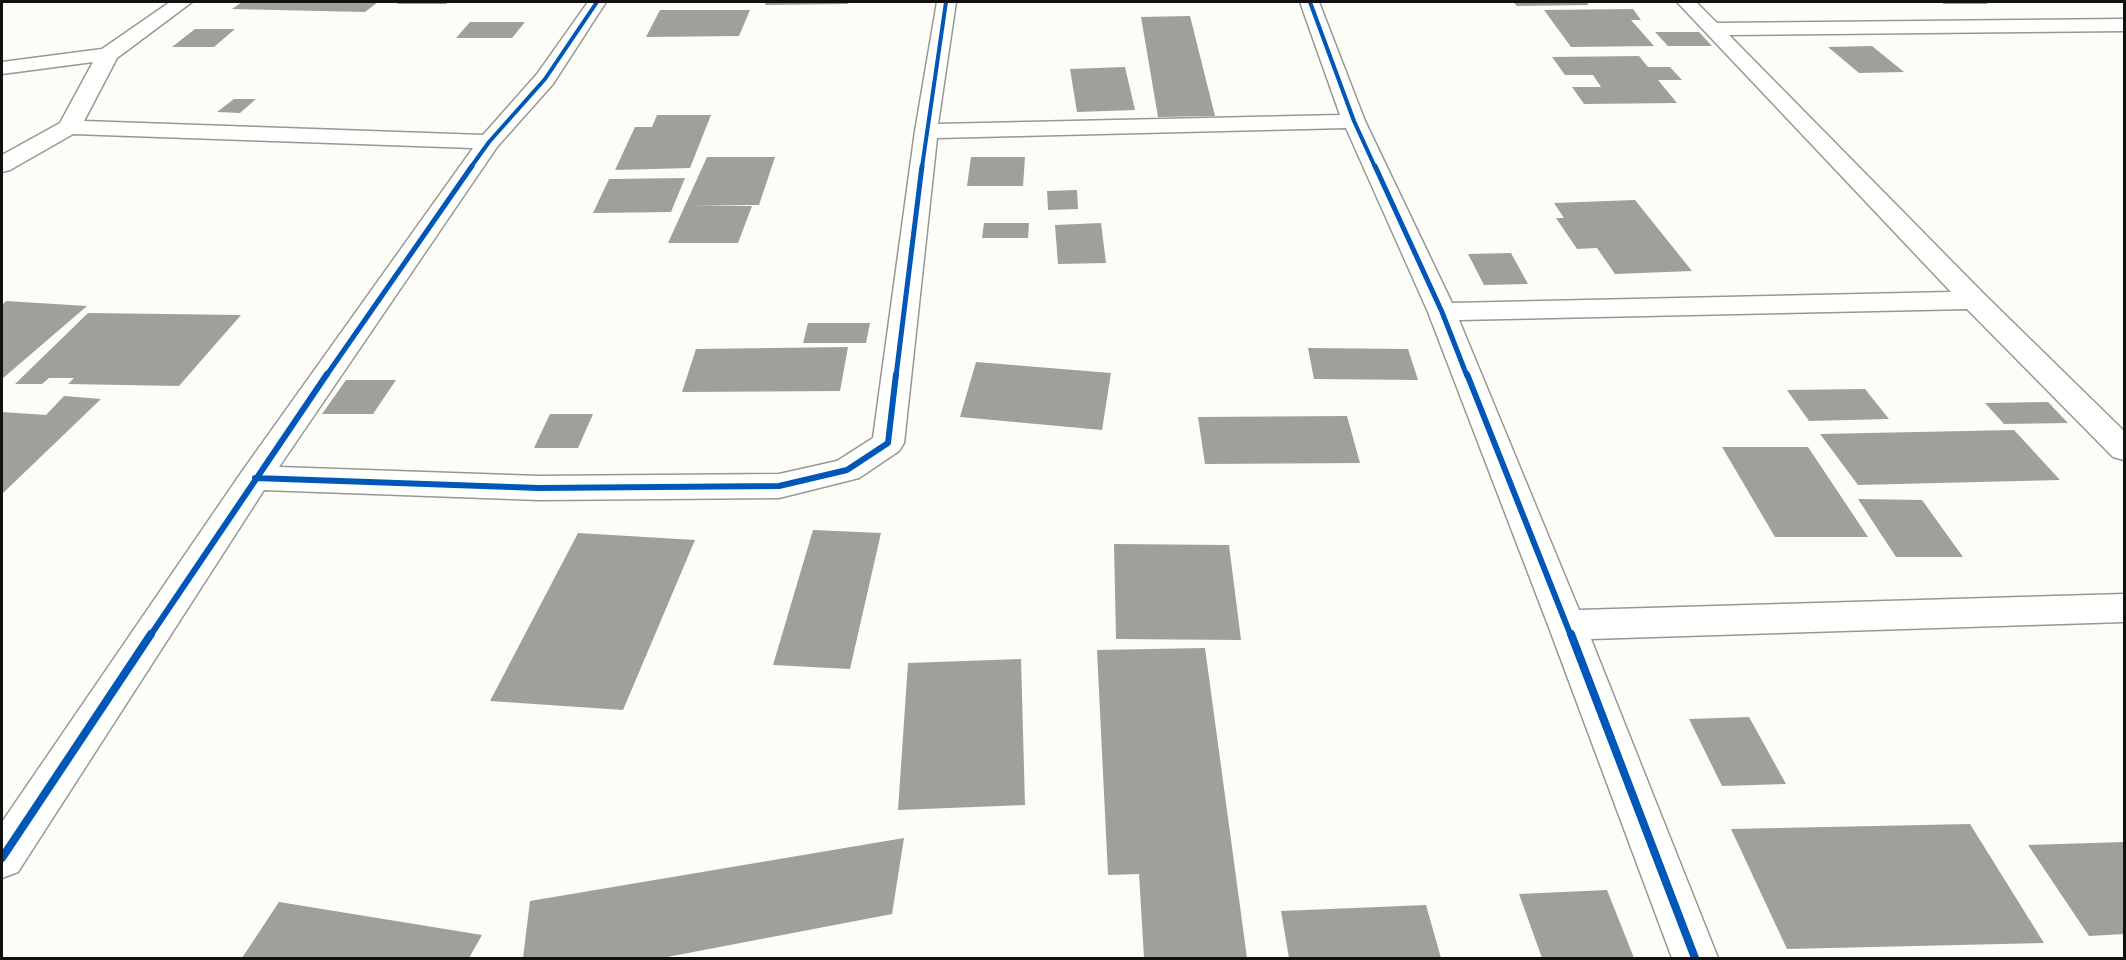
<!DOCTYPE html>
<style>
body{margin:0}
#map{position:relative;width:2126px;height:960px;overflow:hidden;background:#fdfcf7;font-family:"PT Serif",serif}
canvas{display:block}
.frame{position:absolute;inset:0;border:3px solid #111;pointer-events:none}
</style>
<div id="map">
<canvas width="2126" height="960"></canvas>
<div class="frame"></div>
</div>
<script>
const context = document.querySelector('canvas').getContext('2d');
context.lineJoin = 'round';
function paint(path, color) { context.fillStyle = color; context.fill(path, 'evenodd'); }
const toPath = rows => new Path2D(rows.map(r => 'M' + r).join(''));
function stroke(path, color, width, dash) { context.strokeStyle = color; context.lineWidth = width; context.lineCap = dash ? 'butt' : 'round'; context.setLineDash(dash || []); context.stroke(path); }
paint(toPath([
 [242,2,378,2,365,12,232,9],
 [399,2,449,2,446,4,397,4],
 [766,2,848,2,848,4,765,5],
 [1513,2,1586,2,1589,5,1517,6],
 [1943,2,1985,2,1988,4,1943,4],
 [1633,9,1641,20,1631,20,1654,46,1571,47,1544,10],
 [660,10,750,10,739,36,646,37],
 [1190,16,1215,116,1158,117,1141,17],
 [470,22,525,22,512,38,456,38],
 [195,29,235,29,214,47,172,47],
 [1655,32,1699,32,1712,46,1668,46],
 [1872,46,1904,72,1859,73,1828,47],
 [1639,56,1648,67,1670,67,1682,80,1658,80,1677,103,1584,104,1572,87,1601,87,1593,75,1565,75,1552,57],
 [1125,67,1135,110,1077,112,1070,69],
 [234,99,256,99,240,113,217,112],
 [657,115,711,115,690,168,615,170,635,127,652,127],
 [707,157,775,157,759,205,692,205,752,206,738,243,668,243],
 [971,157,1025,157,1023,186,967,186],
 [685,178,671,212,593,213,609,179],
 [1077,190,1078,209,1048,210,1047,191],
 [1635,200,1692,271,1615,274,1597,248,1577,249,1556,218,1564,218,1554,203],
 [984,223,1029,223,1028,238,982,238],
 [1101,223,1106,263,1058,264,1055,225],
 [1511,253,1528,284,1484,285,1468,254],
 [6,301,87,306,2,379,2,305],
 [88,313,241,315,179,386,68,384,74,378,49,378,42,384,15,384],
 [808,323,870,323,866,343,803,343],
 [848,347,840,391,682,392,696,349],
 [1308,348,1408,349,1418,380,1314,379],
 [976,362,1111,373,1102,430,960,417],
 [346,380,396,380,373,414,322,414],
 [1865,389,1889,419,1809,421,1787,390],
 [64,396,101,399,2,494,2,412,46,415],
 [2048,402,2068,423,2004,424,1985,403],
 [550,414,593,414,578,448,534,448],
 [1347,416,1360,463,1205,464,1198,417],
 [2014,430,2060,480,1858,485,1820,434],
 [1722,447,1808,447,1868,537,1775,537],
 [1858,499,1922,500,1963,557,1896,557],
 [813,530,881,533,850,669,773,665],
 [578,533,695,540,623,710,490,701],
 [1114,544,1229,545,1241,640,1116,639],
 [1205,648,1247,958,1144,958,1139,874,1108,875,1097,650],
 [1021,659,1025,805,898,810,908,663],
 [1749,717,1786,784,1722,786,1689,719],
 [1970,824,2044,943,1787,949,1731,829],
 [904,838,892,914,662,958,523,958,530,901],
 [2124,842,2124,934,2089,936,2028,845],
 [1607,890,1634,958,1542,958,1519,894],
 [279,902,482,935,469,958,242,958],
 [1426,905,1441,958,1289,958,1281,911]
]), '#a19f9c');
const minor = toPath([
 [170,2,192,2,117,58,84,121,483,135,537,74,588,2,606,2,553,84,497,147,279,467,539,476,779,474,837,461,873,438,915,131,937,2,956,2,938,124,1340,115,1300,2,1319,2,1365,121,1452,303,1951,292,1677,2,1696,2,1717,23,2124,19,2124,31,1729,35,1984,294,2124,431,2124,460,2113,457,1967,309,1459,320,1579,610,2124,594,2124,622,1591,639,1718,958,1672,958,1548,625,1428,312,1346,128,937,138,904,443,899,451,859,478,779,498,539,500,264,490,18,872,2,878,2,822,243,470,473,148,73,134,10,170,2,172,2,155,60,123,93,62,2,74,2,62,102,49,170,2]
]);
stroke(minor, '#979795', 3);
paint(minor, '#fffffe');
stroke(toPath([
 [1310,2,1354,121,1375,167],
 [471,167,489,142,545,79,597,2],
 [922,167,946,2]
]), '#0057b8', 4);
stroke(toPath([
 [1375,166,1442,312,1467,376],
 [326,376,472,166],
 [896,376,922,166]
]), '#0057b8', 5);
stroke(toPath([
 [1467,374,1571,636],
 [255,478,539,488,779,486,847,470,888,443,896,374],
 [150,636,327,374]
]), '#0057b8', 6);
stroke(toPath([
 [1571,634,1695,958],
 [2,858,151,634]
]), '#0057b8', 8);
</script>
